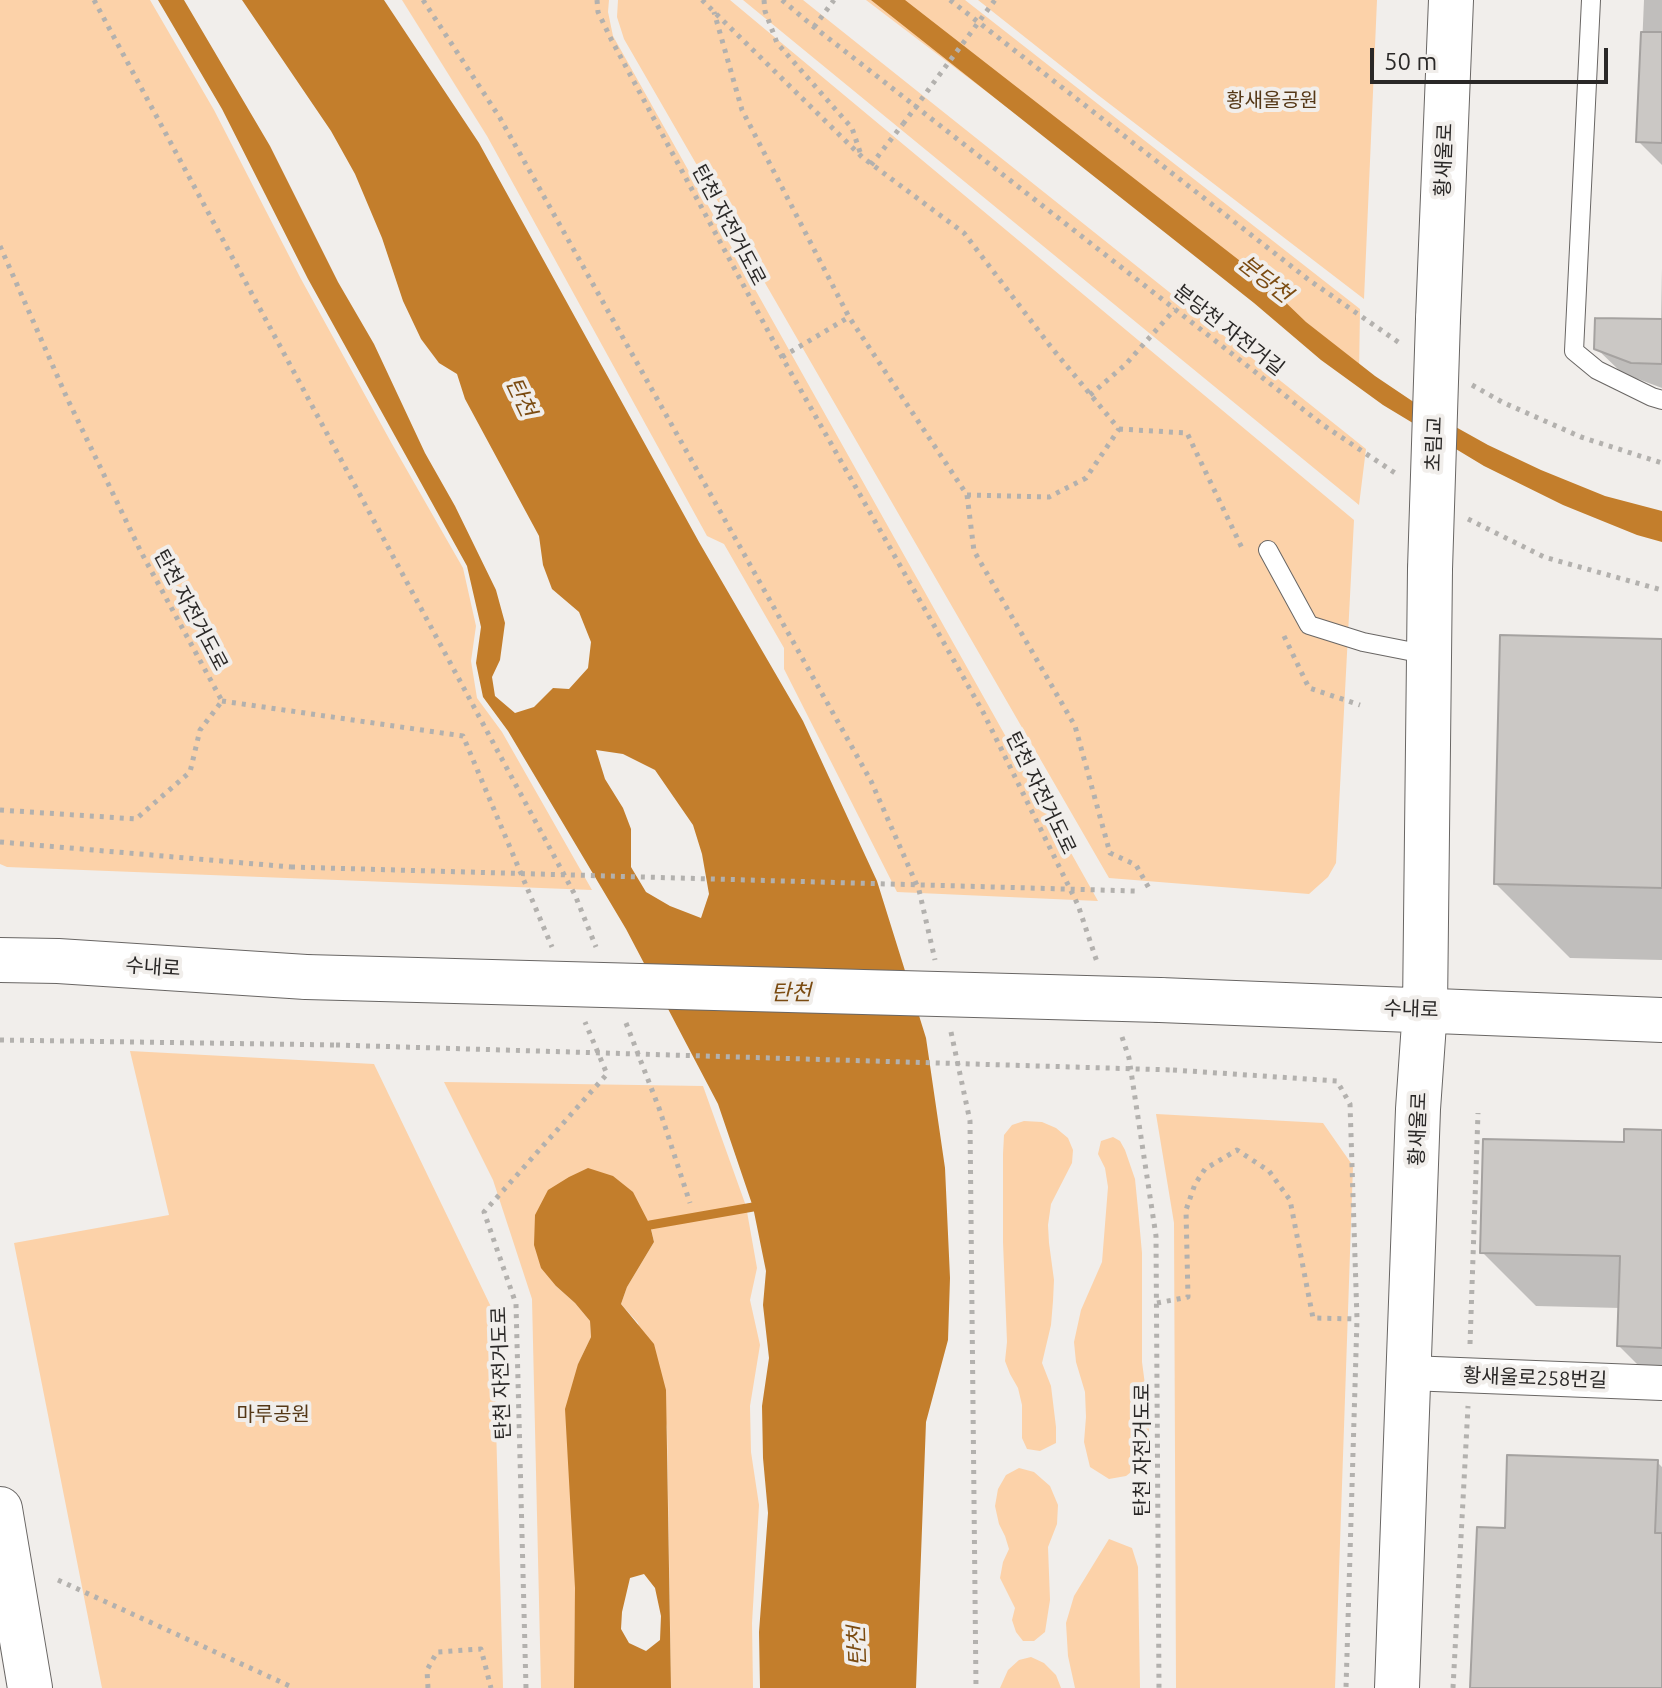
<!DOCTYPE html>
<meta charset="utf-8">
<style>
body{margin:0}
#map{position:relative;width:1662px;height:1688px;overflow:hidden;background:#f1eeeb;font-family:Ubuntu,sans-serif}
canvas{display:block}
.scale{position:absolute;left:1370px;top:48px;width:238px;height:36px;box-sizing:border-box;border:4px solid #2a2827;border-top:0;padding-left:10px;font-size:24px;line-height:28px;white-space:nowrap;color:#2a2827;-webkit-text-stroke:6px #f1eeeb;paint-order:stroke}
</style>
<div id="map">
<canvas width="1662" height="1688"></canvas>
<div class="scale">50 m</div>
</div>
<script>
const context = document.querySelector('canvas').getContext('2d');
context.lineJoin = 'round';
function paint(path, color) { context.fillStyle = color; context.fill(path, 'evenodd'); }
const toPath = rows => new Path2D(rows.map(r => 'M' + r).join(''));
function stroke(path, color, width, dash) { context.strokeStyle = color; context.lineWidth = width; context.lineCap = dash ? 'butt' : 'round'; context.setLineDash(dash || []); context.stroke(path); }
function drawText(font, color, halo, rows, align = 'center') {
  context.font = font + ' Ubuntu,"Noto Sans KR",sans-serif'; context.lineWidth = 8; context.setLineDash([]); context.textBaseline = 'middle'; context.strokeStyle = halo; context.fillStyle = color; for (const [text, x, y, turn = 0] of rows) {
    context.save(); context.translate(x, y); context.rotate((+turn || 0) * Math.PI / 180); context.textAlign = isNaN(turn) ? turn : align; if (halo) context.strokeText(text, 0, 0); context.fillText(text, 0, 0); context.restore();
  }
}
paint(toPath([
 [0,0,150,0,214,110,301,279,392,444,463,568,476,626,471,661,477,698,502,732,592,890,7,867,0,864],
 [402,0,609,0,608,12,613,36,1098,901,897,892,784,669,784,648,724,544,707,536,487,136],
 [618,0,730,0,1354,520,1336,863,1328,877,1309,894,1109,878,624,39,617,17],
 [743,0,803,0,1366,449,1359,505],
 [866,0,965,0,1360,309,1359,375],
 [978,0,1377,0,1364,299,1098,95],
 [130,1051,374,1064,493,1311,503,1688,102,1688,14,1243,169,1215],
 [444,1082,703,1086,746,1206,757,1268,750,1300,760,1345,750,1406,751,1452,759,1505,752,1623,753,1688,671,1688,667,1427,638,1323,621,1304,627,1287,654,1242,650,1224,556,1286,575,1303,590,1321,591,1337,578,1364,574,1688,541,1688,532,1299,493,1180],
 [1156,1114,1323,1123,1353,1166,1335,1688,1176,1688,1174,1223],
 [1024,1121,1042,1122,1056,1128,1068,1138,1073,1150,1072,1163,1051,1204,1048,1225,1049,1243,1054,1280,1053,1301,1051,1325,1042,1363,1051,1386,1056,1427,1056,1443,1040,1451,1027,1449,1022,1438,1022,1405,1018,1388,1010,1374,1005,1361,1007,1342,1003,1242,1003,1154,1004,1135,1012,1125],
 [1113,1137,1120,1141,1125,1150,1135,1179,1138,1209,1142,1253,1142,1362,1149,1415,1149,1448,1140,1465,1126,1476,1109,1479,1090,1467,1084,1442,1086,1417,1085,1392,1076,1362,1074,1342,1081,1310,1102,1262,1108,1187,1105,1168,1098,1154,1101,1141],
 [1019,1468,1034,1472,1050,1486,1058,1505,1057,1524,1048,1547,1050,1600,1045,1632,1034,1641,1023,1641,1016,1632,1012,1620,1015,1608,1000,1578,1003,1562,1009,1549,1005,1536,999,1524,995,1506,998,1489,1006,1475],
 [1109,1539,1132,1548,1138,1567,1140,1688,1075,1688,1068,1656,1066,1623,1074,1596],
 [1031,1657,1044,1663,1056,1675,1061,1688,1000,1688,1008,1670,1019,1660]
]), '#fcd2a9');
paint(toPath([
 [158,0,184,0,270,146,338,282,374,344,425,453,455,506,496,590,505,623,500,660,492,677,495,696,515,713,534,707,553,688,569,689,588,668,591,642,579,612,552,589,543,565,539,536,465,399,457,374,439,363,421,339,403,301,382,238,355,174,331,131,242,0,384,0,479,143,699,542,803,721,877,881,926,1038,945,1168,950,1278,948,1340,926,1422,916,1688,760,1688,759,1632,768,1513,763,1458,762,1406,769,1358,763,1305,766,1271,753,1207,718,1104,626,929,508,731,483,697,476,663,481,627,467,566,308,279,222,109],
 [596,750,623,754,655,770,693,825,702,854,709,894,701,918,670,906,646,892,631,867,631,829,623,808,605,779],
 [871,0,905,0,1253,271,1306,322,1375,376,1427,411,1488,445,1541,470,1605,496,1662,511,1662,542,1637,535,1563,505,1484,466,1383,405,1321,360,1254,303],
 [588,1168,613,1176,633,1192,650,1225,654,1242,627,1287,621,1304,654,1344,666,1390,671,1688,574,1688,575,1588,565,1409,578,1364,591,1337,590,1321,575,1303,556,1286,541,1268,534,1245,535,1215,548,1190,569,1177],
 [644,1574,655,1588,661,1616,660,1640,646,1651,629,1643,621,1629,622,1612,630,1578]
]), '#c37e2c');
paint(toPath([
 [1644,0,1662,0,1662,165,1638,141],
 [1662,268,1662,388,1622,373,1596,348,1661,321],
 [1662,641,1662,960,1570,958,1496,884],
 [1662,1132,1662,1389,1619,1346,1620,1308,1536,1306,1482,1252,1626,1144],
 [1657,1462,1662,1467,1662,1688,1472,1688,1507,1530]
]), '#0003');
stroke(toPath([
 [650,1225,753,1207]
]), '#c37e2c', 9);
const building = toPath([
 [1641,32,1662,32,1662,143,1636,142,1641,32],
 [1595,318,1662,319,1662,364,1631,363,1594,349,1595,318],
 [1500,635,1662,639,1662,888,1494,884,1500,635],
 [1624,1129,1662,1130,1662,1348,1617,1346,1620,1256,1480,1253,1483,1139,1624,1142,1624,1129],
 [1507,1455,1658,1460,1655,1533,1662,1533,1662,1688,1470,1688,1477,1527,1505,1528,1507,1455]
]);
paint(building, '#cbc8c5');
stroke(building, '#a5a2a0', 2);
const service = toPath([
 [1591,0,1574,351,1597,370,1652,397,1662,400],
 [1268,550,1309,625,1363,642,1429,655]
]);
const minor = toPath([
 [1409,1373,1662,1383]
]);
const secondary = toPath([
 [1438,319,1451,0],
 [0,960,58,961,306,977],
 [1160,1000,1662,1020],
 [1397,1688,1418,1109,1425,1009,1430,569]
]);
const trunk = toPath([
 [0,1509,30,1688]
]);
stroke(service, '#696664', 20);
stroke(minor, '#696664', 36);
stroke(secondary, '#696664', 46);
stroke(trunk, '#696664', 46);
stroke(toPath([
 [94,0,575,895,596,947],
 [423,0,500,118,871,781,919,890,935,960],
 [597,0,598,12,611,39,782,357,983,712,1078,905,1097,962],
 [702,0,862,157,964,233,1051,347,1119,429,1086,478,1049,497,967,495,849,317,742,110,714,12],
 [764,0,765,11,777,43,852,128,861,155],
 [782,0,814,27,1323,425,1395,473],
 [950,0,1309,280,1401,344],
 [814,27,834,0],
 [871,165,903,124],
 [0,246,67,398,141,552,222,701],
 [782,357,849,317],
 [1472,385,1502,402,1581,437,1662,463],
 [1090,395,1125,365,1175,309],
 [1119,429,1187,433,1242,548],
 [967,495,974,551,1075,726,1110,853,1136,865,1150,890],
 [1468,519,1544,557,1662,590],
 [1284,636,1309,688,1360,705],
 [222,701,463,736,552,947],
 [0,810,136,819,190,772,200,730,222,701],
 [0,842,291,867],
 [626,1023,659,1108,690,1203],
 [951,1032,970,1121,976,1688],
 [1122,1037,1129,1058,1156,1236,1159,1688],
 [0,1040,336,1045],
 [1173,1070,1337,1081,1350,1104,1357,1319,1346,1688],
 [1157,1303,1188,1297,1186,1210,1195,1184,1205,1169,1237,1150,1269,1171,1290,1200,1313,1318,1357,1319],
 [1470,1344,1478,1113],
 [58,1580,294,1688],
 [428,1688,427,1670,437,1652,481,1649,491,1688],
 [526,1688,516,1304,484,1212,607,1074,585,1022],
 [1453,1688,1468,1406]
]), '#b3b1ae', 5, [4, 6]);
stroke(service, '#fff', 18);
stroke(minor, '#fff', 34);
stroke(secondary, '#fff', 44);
stroke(trunk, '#fff', 44);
const secondaryBridge = toPath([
 [1430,569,1438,319],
 [306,977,1160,1000]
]);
stroke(secondaryBridge, '#696664', 46, []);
stroke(toPath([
 [903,124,995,0],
 [291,867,1135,891],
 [336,1045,1173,1070]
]), '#b3b1ae', 5, [4, 6]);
stroke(secondaryBridge, '#fff', 44);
drawText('20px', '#543716', '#f1eeeb', [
 ["황새울공원",1272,100],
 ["마루공원",273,1414]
]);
drawText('20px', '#2a2827', '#f1eeeb', [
 ["황새울로",1444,160,-88],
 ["탄천 자전거도로",729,225,62],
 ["분당천 자전거길",1229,330,38],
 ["초림교",1434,444,-88],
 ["탄천 자전거도로",191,610,62],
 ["탄천 자전거도로",1041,793,64],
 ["수내로",153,967,4],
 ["수내로",1411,1009,2],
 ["황새울로",1418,1129,-88],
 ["탄천 자전거도로",501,1373,-92],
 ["황새울로258번길",1535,1378,2],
 ["탄천 자전거도로",1142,1450,-90]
]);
drawText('italic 22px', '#7b4b11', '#f1eeeb', [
 ["분당천",1265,279,38],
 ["탄천",521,397,65],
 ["탄천",791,993],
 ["탄천",857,1646,-92]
]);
</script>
